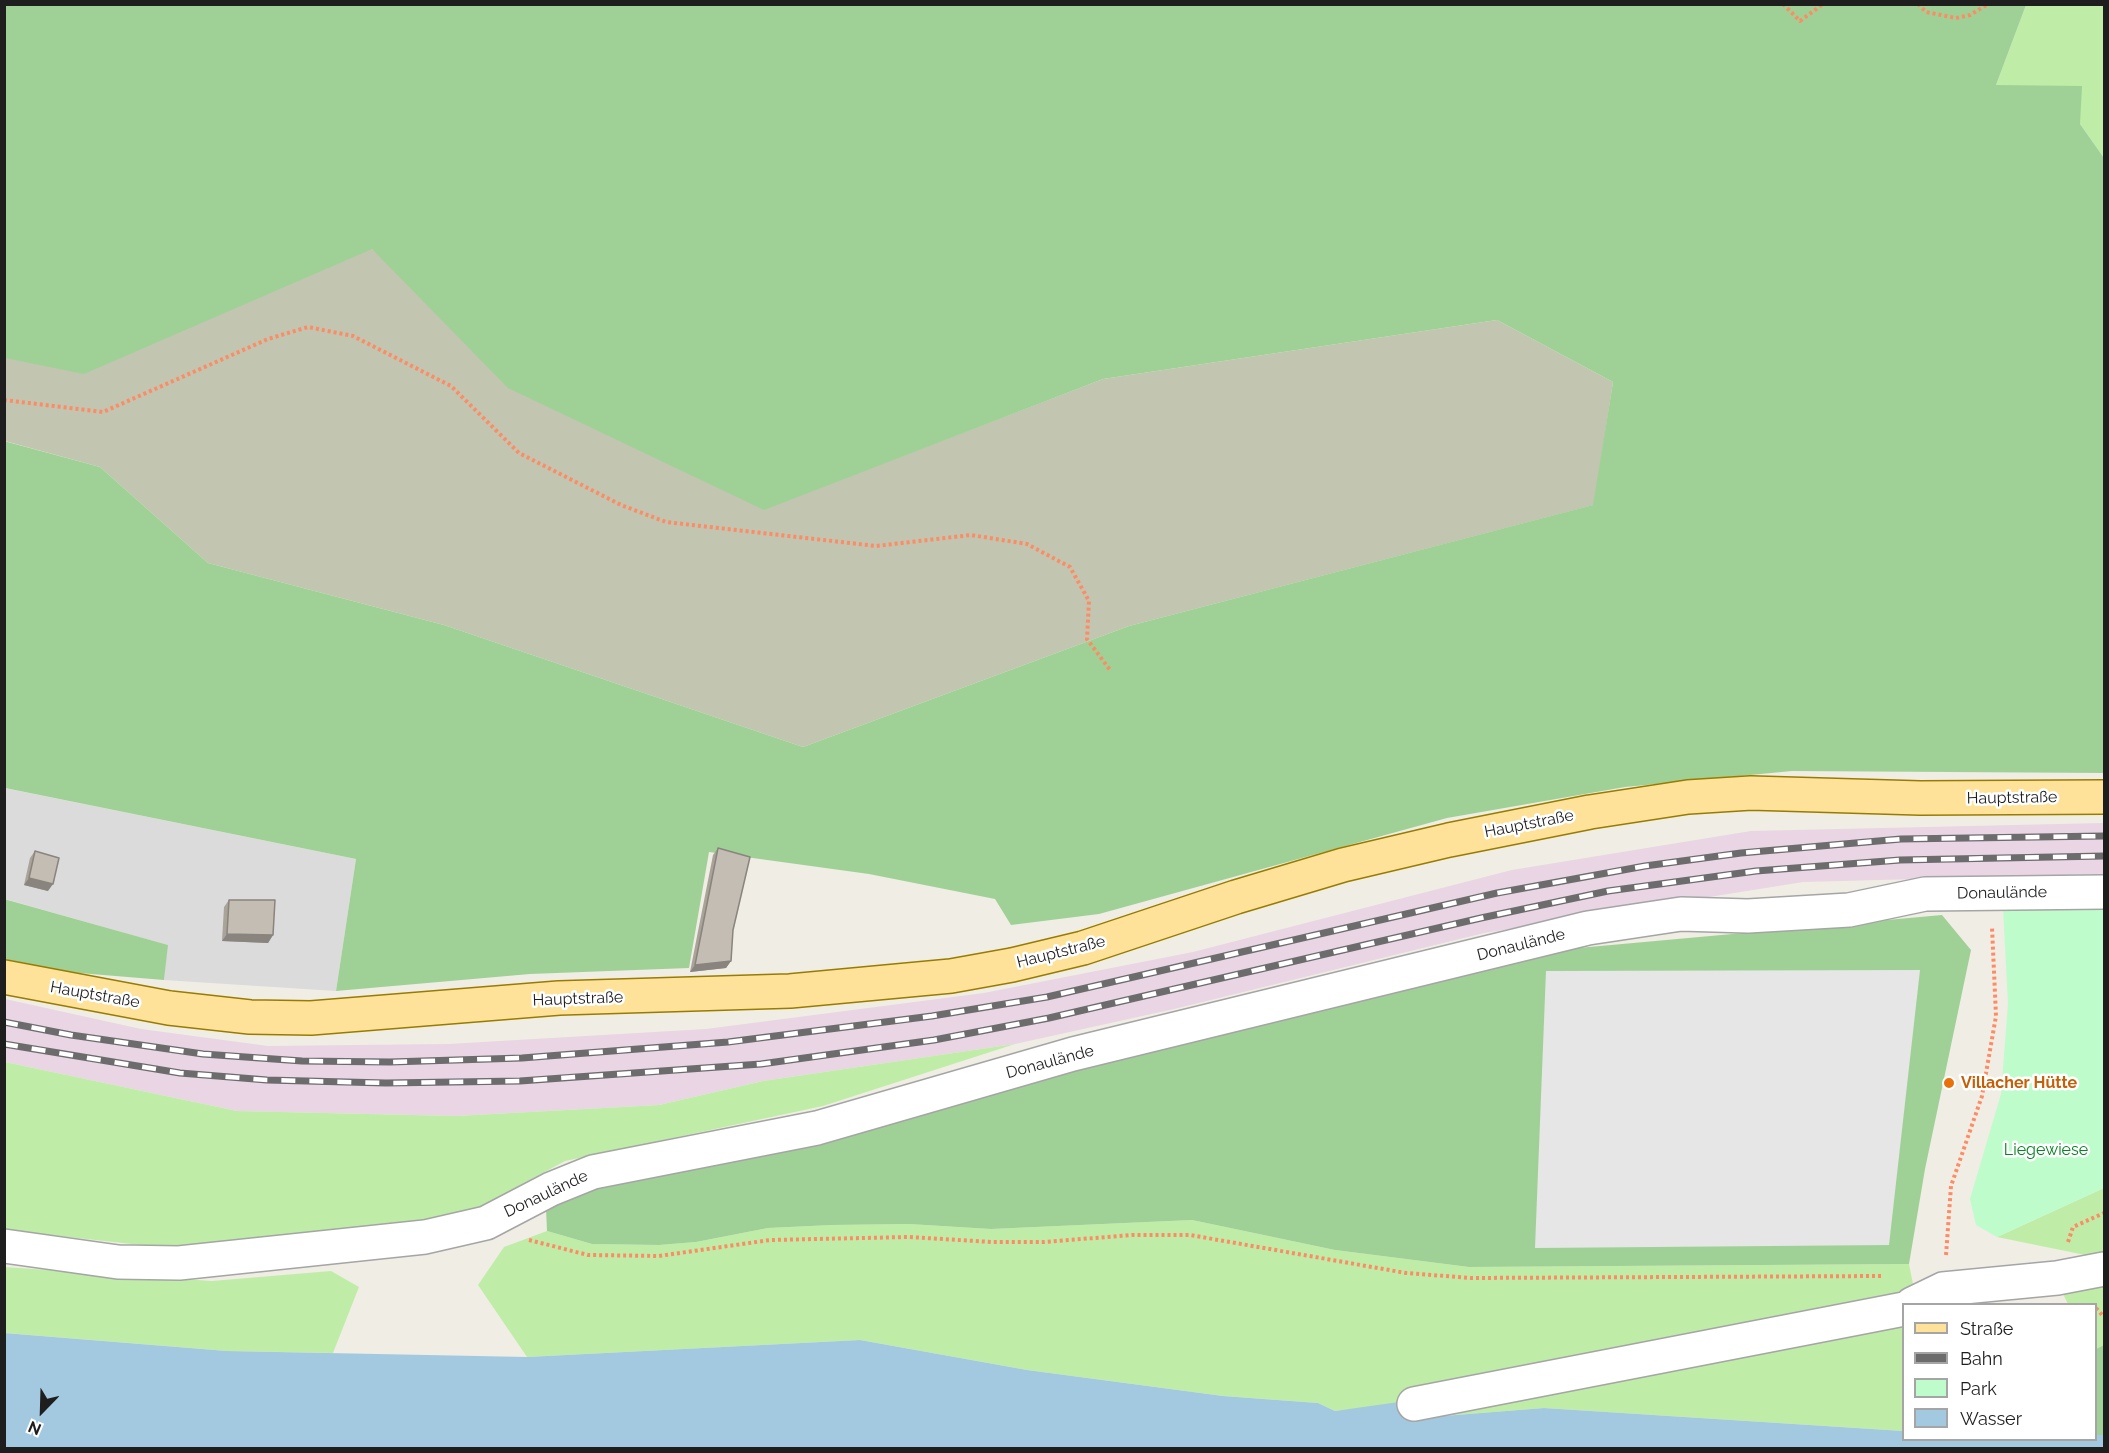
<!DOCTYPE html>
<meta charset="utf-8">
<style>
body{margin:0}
#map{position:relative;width:2109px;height:1453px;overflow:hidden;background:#f0ede4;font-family:Raleway,sans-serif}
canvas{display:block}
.frame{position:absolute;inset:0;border:6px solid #1e1e1e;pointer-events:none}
.legend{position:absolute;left:1902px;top:1303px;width:195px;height:138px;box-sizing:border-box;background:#fff;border:2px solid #a5a5a5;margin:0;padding:8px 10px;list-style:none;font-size:18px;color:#1e1e1e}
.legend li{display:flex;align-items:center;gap:12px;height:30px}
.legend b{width:30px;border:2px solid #a5a5a5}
.north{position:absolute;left:12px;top:1381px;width:60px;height:60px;-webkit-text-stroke:4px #fff;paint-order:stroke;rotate:203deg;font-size:16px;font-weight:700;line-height:24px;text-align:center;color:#1e1e1e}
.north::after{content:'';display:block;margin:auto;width:21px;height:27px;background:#1e1e1e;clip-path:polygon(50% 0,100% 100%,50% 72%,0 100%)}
</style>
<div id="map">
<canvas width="2109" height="1453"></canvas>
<div class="frame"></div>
<ul class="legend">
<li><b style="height:8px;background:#ffe299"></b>Straße</li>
<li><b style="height:8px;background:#6c6c6c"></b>Bahn</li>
<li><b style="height:16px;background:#befccc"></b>Park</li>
<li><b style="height:16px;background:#a2c9e0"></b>Wasser</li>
</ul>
<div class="north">N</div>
</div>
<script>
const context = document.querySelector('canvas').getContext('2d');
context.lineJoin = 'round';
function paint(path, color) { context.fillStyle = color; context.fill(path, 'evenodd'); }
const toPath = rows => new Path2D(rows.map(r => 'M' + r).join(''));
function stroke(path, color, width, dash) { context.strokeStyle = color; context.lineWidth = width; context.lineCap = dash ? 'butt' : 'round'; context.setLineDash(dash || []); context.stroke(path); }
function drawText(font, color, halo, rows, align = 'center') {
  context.font = font + ' Raleway,sans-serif'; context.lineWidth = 5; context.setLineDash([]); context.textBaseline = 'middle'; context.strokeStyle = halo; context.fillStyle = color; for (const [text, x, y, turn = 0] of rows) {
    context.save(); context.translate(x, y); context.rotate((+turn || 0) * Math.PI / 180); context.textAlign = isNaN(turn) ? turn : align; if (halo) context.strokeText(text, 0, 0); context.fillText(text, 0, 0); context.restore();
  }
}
paint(toPath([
 [4,788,356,859,336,991,164,980,167,945,5,899]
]), '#dcdbdb');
paint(toPath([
 [2104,823,2104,874,1803,882,1484,933,1174,1009,1015,1044,763,1081,659,1105,456,1116,237,1111,5,1062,5,999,141,1029,268,1046,449,1044,706,1029,984,993,1193,952,1512,870,1751,831]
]), '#e9d5e3');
paint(toPath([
 [4,5,764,509,1103,379,1497,320,1613,382,1594,505,1129,626,803,747,444,625,208,563,100,467,5,441]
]), '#c2c5af');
paint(toPath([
 [2026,5,2104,5,2104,158,2080,124,1996,85],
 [1015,1044,823,1106,565,1161,463,1216,177,1249,5,1230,5,1062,237,1111,456,1116,659,1105,763,1081],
 [2104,1188,2104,1254,2090,1256,1997,1237],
 [1192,1220,1335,1250,1469,1267,1909,1264,1917,1304,1904,1304,1903,1431,1544,1408,1418,1418,1352,1409,1335,1411,1318,1403,1223,1396,1027,1370,860,1340,527,1357,478,1285,504,1247,547,1231,592,1244,659,1245,696,1242,768,1228,832,1225,909,1224,991,1229],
 [4,1267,212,1281,331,1271,359,1287,333,1353,227,1351,5,1333],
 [2104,1284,2104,1345,2096,1349,2096,1304,2068,1304,2062,1292]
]), '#bfeda7');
paint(toPath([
 [5,5,2026,5,1996,85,2082,86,2080,124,2104,158,2104,773,1792,771,1625,787,1447,818,1099,914,1011,925,995,899,869,874,709,852,689,968,530,974,336,991,356,859,5,788,4,441,100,467,208,563,444,625,803,747,1129,626,1593,505,1613,382,1497,320,1103,379,764,510,508,388,372,249,84,374,5,358],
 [4,899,168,945,164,980,67,972,5,959],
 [1942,915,1971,950,1925,1169,1909,1264,1469,1267,1335,1250,1192,1220,991,1229,909,1224,832,1225,768,1228,696,1242,659,1245,592,1244,547,1231,546,1209,596,1185,1556,950],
 [2104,1345,2104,1435,2096,1435,2096,1349]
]), '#9fd196');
paint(toPath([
 [2104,905,2104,1188,1997,1237,1976,1225,1970,1199,2001,1094,2008,1004,2003,907]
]), '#befccc');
paint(toPath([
 [1920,970,1889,1245,1535,1248,1546,971]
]), '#e6e6e6');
paint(toPath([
 [4,1333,227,1351,527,1357,860,1340,1027,1370,1223,1396,1318,1403,1335,1411,1413,1400,1418,1418,1544,1408,1903,1431,1904,1440,2096,1440,2096,1435,2104,1435,2104,1448,5,1448]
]), '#a2c9e0');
const minor = toPath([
 [4,1246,118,1262,179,1263,425,1237,486,1223,551,1189,593,1172,817,1128,1073,1054,1588,928,1681,914,1748,916,1849,910,1925,894,2104,892],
 [1912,1304,1943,1289,2057,1278,2104,1269],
 [1414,1404,1904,1309]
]);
const major = toPath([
 [4,977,169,1008,250,1017,311,1018,559,998,790,991,951,976,1012,965,1083,948,1236,897,1343,865,1449,840,1590,812,1688,797,1751,793,1920,798,2104,797]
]);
stroke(minor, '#a5a5a5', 36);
stroke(major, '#987c00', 36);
stroke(toPath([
 [1783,4,1800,21,1823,4],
 [1918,4,1926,12,1956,18,1970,15,1988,4],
 [4,400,103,412,268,339,308,327,353,336,451,386,519,453,621,505,666,522,876,546,971,535,1027,544,1070,567,1089,601,1087,639,1110,670],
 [529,1240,588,1255,659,1256,770,1240,909,1237,992,1242,1044,1242,1132,1235,1190,1235,1406,1273,1471,1278,1882,1276],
 [2068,1242,2073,1227,2104,1213],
 [1946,1255,1951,1186,1982,1096,1996,1016,1992,927],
 [2096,1308,2104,1317]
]), '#ff8b65', 4, [3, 3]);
stroke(minor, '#fff', 33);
stroke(major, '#ffe299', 33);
const rail = toPath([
 [4,1022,71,1035,203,1054,302,1061,390,1062,522,1058,728,1042,932,1016,1047,997,1497,893,1645,866,1741,853,1901,839,2104,836],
 [4,1044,180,1073,267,1080,386,1083,520,1081,761,1064,934,1040,1049,1018,1481,918,1608,891,1756,871,1900,860,2104,856]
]);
stroke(rail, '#6c6c6c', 7);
stroke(rail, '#fff', 4.5, [14]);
paint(toPath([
 [718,848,733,930,731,961,726,968,690,972,713,855],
 [35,851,48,891,24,885,30,858],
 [229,900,273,935,268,943,222,941,224,907]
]), '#a9a39a');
paint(toPath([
 [29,878,53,884,48,891,24,885],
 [227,934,273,935,268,943,222,941],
 [731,961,726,968,690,972,695,965]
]), '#89847d');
const building = toPath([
 [718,848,750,857,733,930,731,961,695,965,718,848],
 [35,851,59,858,53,884,29,878,35,851],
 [229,900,275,900,273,935,227,934,229,900]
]);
paint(building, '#c4bdb3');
stroke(building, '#89847d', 1.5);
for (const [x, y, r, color] of [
 [1949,1083,6,"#e8710a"]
]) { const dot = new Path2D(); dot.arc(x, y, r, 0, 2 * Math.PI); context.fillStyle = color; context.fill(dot); stroke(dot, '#fff', 2); }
drawText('16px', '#1e1e1e', '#fff', [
 ["Hauptstraße",2012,798,-1],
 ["Hauptstraße",1529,824,-11],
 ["Donaulände",2002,893,-1],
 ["Donaulände",1521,945,-14],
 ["Hauptstraße",1061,952,-14],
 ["Hauptstraße",95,995,10],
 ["Hauptstraße",578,999,-2],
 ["Donaulände",1050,1062,-15],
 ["Donaulände",546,1194,-25]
]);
drawText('bold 16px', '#c56008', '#fff', [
 ["Villacher Hütte",1961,1083]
], 'left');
drawText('16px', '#068322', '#fff', [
 ["Liegewiese",2046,1150]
]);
</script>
